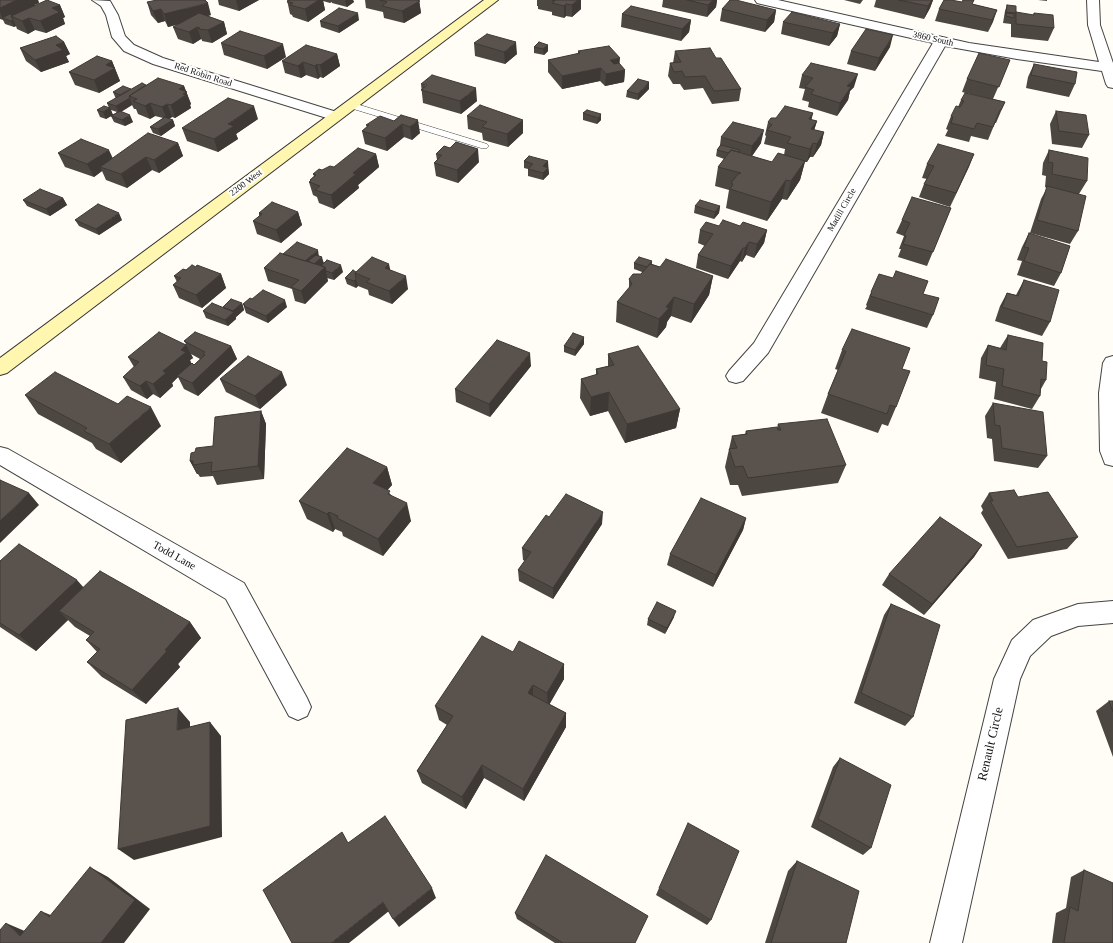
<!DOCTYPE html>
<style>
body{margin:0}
canvas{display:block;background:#fffdf5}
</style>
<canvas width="1113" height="943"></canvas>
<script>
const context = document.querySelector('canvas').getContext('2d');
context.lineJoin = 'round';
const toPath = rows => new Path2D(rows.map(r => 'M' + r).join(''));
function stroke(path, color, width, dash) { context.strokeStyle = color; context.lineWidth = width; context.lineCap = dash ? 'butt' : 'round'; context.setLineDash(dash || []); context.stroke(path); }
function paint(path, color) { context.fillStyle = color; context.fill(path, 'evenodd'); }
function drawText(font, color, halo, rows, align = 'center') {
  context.font = font + ' Georgia,serif'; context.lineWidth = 4; context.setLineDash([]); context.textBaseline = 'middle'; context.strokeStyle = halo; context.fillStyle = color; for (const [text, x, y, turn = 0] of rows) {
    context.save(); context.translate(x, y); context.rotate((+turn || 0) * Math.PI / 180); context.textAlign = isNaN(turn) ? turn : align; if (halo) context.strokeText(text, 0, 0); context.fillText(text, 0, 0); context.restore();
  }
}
const lane = toPath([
 [350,102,487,144,489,146,487,148,481,148,347,107,346,105,350,102]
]);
const street = toPath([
 [92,0,110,1,118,15,125,36,134,45,163,58,340,113,342,116,340,119,335,120,330,119,153,64,124,51,112,37,106,15,101,6,92,0],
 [755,0,778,0,969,43,1099,62,1088,25,1087,0,1099,0,1100,25,1113,63,1113,88,1108,87,1106,84,1102,71,1017,59,945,46,768,353,743,381,736,383,729,381,726,376,729,371,754,343,933,43,761,4,757,3,755,0],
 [1113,356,1113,466,1105,464,1100,451,1099,393,1103,363,1106,358,1113,356],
 [0,447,8,449,244,583,307,698,311,707,307,716,298,720,289,716,226,599,0,465,0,447],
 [1113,601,1113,623,1078,626,1051,636,1030,656,1020,679,962,943,930,943,994,679,1012,640,1033,620,1078,604,1113,601]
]);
const secondary = toPath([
 [484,0,498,0,7,373,0,375,0,358,484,0]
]);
stroke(lane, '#444', 1);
stroke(street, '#444', 2);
stroke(secondary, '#333', 2);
paint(lane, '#fff');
paint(street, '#fff');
paint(secondary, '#fff6b0');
paint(toPath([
 [0,0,38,0,39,3,34,5,35,6,60,5,65,17,63,18,65,24,46,33,35,30,28,34,17,29,16,26,14,27,5,24,3,20,0,19],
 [218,0,259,0,239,11,219,5],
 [287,0,353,0,354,2,347,7,332,3,332,2,330,3,323,1,325,10,308,22,293,17,292,15,290,14],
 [365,0,419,0,421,13,404,23,384,18,383,12,366,8],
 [537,0,581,0,581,9,572,17,566,16,564,18,552,15,552,12,538,9,538,6,537,6],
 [663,0,717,0,716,7,707,17,662,7],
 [844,0,863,0,860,4],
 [876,0,933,0,930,8,924,19,874,7],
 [974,0,972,4,997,10,988,32,935,21,939,9],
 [1038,0,1047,0,1047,1],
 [147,2,211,15,208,16,224,22,227,34,212,43,202,41,202,40,201,39,193,44,178,39,173,27,180,24,168,27,165,21,158,23,151,15],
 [1007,5,1016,13,1033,15,1034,13,1054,28,1048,41,1011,37,1011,24,1003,23,1005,11],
 [722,9,776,10,774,22,765,32,720,21],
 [622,14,691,20,689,32,681,41,621,27],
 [359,20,339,33,321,27,320,21],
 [783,22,840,24,837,36,829,46,781,34],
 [64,42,70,54,66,56,69,62,41,72,26,61,20,48],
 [221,43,286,57,267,69,224,55],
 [474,43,517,54,505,64,475,56],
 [548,45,548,51,544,55,534,53,534,47],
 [890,47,875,71,847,64,851,51],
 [578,51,619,63,625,70,624,82,605,86,600,81,562,89,548,72,548,60,578,54],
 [675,51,716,58,741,89,739,101,712,104,703,88,684,90,680,84,673,84,668,76,670,63,673,63],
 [337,54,340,66,323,78,320,77,318,79,306,75,301,78,285,73,282,61],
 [1010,60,993,99,1005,102,996,123,995,123,988,140,971,136,969,142,945,136,948,130,946,129,951,116,958,107,961,100,986,98,962,92,967,79],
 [112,61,120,81,99,93,75,85,69,72],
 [1034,64,1075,84,1069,97,1026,88,1028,77],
 [802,75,854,87,850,91,848,100,837,116,808,107,809,102,802,100,805,89,799,88],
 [421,84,477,101,461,114,423,103],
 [146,85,184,86,191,104,190,105,191,108,175,118,172,117,169,119,173,120,175,126,161,136,153,133,150,127,163,118,155,116,150,119,138,114,136,109,134,109,132,105,121,112,133,122,125,126,114,122,111,116,106,119,100,117,97,110,109,108,107,103,116,99,113,92,131,90],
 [111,110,117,112,113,115],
 [649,89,638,100,626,97,627,91],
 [587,110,601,120,597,124,583,120,583,113],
 [1056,111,1089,135,1082,148,1052,144,1050,124],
 [813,113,811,120,817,121,814,130,824,132,821,145,813,157,810,157,807,162,805,162,800,180,787,200,782,199,767,221,726,208,729,190,715,186,718,167,724,159,716,156,717,150,720,145,721,137,761,143,752,156,772,162,784,155,785,149,764,144,766,136,765,135,768,122],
 [401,115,420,133,412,140,404,137,387,151,365,144,362,131,367,127,366,125,394,121],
 [467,116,523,120,523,133,508,147,483,140,482,133,468,129],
 [258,119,236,134,238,139,218,152,187,141,182,128],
 [178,143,183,156,159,173,152,170,127,188,106,180,102,171,94,177,65,167,58,153,113,158],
 [1049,150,1087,181,1079,194,1078,231,1070,244,1030,233,1041,199,1047,188,1045,187,1046,176,1042,175,1043,163],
 [376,154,379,167,358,185,359,188,334,209,319,203,317,197,313,195,309,182,310,182,310,180,314,176,313,174,322,170,334,167],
 [436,154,479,162,458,183,436,176,434,163,437,160],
 [974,154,950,207,919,197,924,184,927,179,922,178,927,164],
 [524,161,548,161,549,174,543,180,528,176,528,169,524,168],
 [63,198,67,205,50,216,27,206,23,200],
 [695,206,720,206,719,213,714,219,694,213],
 [951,208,927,266,898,257,901,249,899,249,904,236,896,233,902,220],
 [298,212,302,225,281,243,257,234,253,221,259,216,259,213],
 [75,220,122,220,99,235,79,226],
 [719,226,740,226,767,230,764,243,754,258,746,255,742,262,740,261,728,279,696,268,698,255,705,246,698,243,700,230],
 [1029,233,1061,273,1054,286,1017,275,1022,261,1017,260,1022,247],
 [283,254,319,256,324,263,343,272,334,280,327,278,328,281,305,304,295,301,292,289,268,281,264,268],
 [652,261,652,264,660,267,713,276,709,295,691,323,671,316,667,322,666,327,657,338,616,322,617,302,629,288,629,279,641,274,642,272,634,269,634,263],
 [186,270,221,274,226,288,202,308,179,298,173,285,177,282,174,276],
 [390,270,408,289,392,304,369,295,368,290,358,286,356,288,347,284,345,278,356,272],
 [1024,280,1050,322,1042,336,995,321,1000,306,1007,293,1016,295],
 [871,292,933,315,927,328,865,309,867,306,866,305],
 [252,299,287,307,268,323,246,313,243,304],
 [242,303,244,310,236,317,236,319,228,326,206,318,203,311,223,308,223,307],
 [1008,335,1042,361,1046,380,1041,389,1040,396,1032,409,994,399,996,382,979,378,981,358,988,345,1000,348],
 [584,337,584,344,575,356,564,352,564,346],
 [184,341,231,346,237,359,198,396,184,389,178,377,172,383,173,386,160,398,153,394,147,399,131,390,123,377,134,367,128,357,186,344],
 [191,354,200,359,194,365,191,364,190,360,193,358],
 [842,350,902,369,896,407,888,426,882,424,878,433,821,413,828,394,838,370,835,369],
 [608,354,680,409,676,428,625,443,608,411,590,416,580,398,581,379,596,375,596,369,608,366],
 [531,366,490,417,456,402,455,389],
 [220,379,287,385,260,409,226,392],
 [25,395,161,426,121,463,96,449,92,443,38,414],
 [993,403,1047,456,1038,468,994,461,992,439,987,438,985,416],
 [261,411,266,424,264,479,217,485,213,476,200,477,198,474,197,474,190,461,195,452,213,446],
 [778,424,846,465,838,483,742,496,738,485,730,485,725,467,732,436,745,434,746,431,777,428],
 [387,467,392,485,387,490,391,495,411,521,383,556,343,536,342,532,335,529,333,532,307,519,299,501],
 [989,493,1018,497,1078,537,1067,549,1008,559,981,513,983,510,981,506],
 [549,517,602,524,553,599,519,581,518,570,525,561,523,560,522,548],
 [746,518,743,530,713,587,667,565,670,554],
 [982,545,974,557,924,615,882,585,889,574],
 [0,561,190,622,201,638,178,664,180,667,146,704,102,677,87,662,97,652,86,640,90,636,75,627,68,620,36,651,0,627],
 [891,604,913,717,905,726,854,703,884,615],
 [674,617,665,634,647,625,648,619],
 [513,652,564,664,564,679,549,704,566,713,566,727,524,801,484,778,466,809,422,783,417,771,447,725,439,720,435,706],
 [1109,701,1113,701,1113,757,1096,711],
 [840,758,871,848,863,855,811,827,833,767],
 [797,861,846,943,765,943,788,871],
 [1084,870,1113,943,1052,943,1056,913,1066,908,1071,877],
 [659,888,711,920,707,925,656,895],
 [515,913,636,943,555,943,517,919]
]), '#4d4742');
paint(toPath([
 [17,0,38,0,39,3,34,5,35,7,3,19,0,12,0,8],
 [236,0,259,0,239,11],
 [319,0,323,0,325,10,308,22,305,9],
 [346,0,353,0,354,2,347,7,345,1],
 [406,0,419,0,421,13,404,23,402,11],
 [578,0,581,0,581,9,572,17,572,5],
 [713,0,717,0,716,7,707,17,708,5],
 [932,0,933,0,930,8,924,19,928,6],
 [208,3,211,15,168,27,164,14],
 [566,4,566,16,564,18,564,6],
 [60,5,65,17,63,18,65,24,46,33,40,21,52,8],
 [161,9,165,21,158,23,153,11],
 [776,10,774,22,765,32,767,20],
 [997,10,993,22,988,32,992,20],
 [358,13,359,20,339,33,338,26],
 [29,18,35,30,28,34,22,21],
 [13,20,16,26,14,27,11,21],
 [691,20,689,32,681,41,682,29],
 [224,22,227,34,212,43,208,30],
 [840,24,837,36,829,46,833,33],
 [197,27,201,39,193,44,189,32],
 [893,35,890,47,875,71,879,58],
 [64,42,70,54,66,56,69,62,41,72,35,60,56,45],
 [516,42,517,54,505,64,504,52],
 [283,44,286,57,267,69,264,56],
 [548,45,548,51,544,55,543,49],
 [337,54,340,66,323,78,320,65],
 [620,58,619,71,610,60],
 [112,61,120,81,99,93,94,80,106,65],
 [303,62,306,75,301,78,298,66],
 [317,64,320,77,318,79,315,66],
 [601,68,600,81,562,89,562,76],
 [625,70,624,82,605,86,606,74],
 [858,74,854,87,850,91,848,100,837,116,840,103,847,86],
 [649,82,649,89,638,100,638,94],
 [184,86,191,104,190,105,191,108,175,118,171,105,179,89],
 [476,88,477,101,461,114,460,101],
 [130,98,132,105,119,113,116,106],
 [150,103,155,116,150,119,145,106],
 [167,104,172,117,167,120,162,107],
 [254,106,258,119,236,134,238,139,218,152,214,139,228,124],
 [110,108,113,115,106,119,103,112],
 [813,113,810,126,809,119],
 [601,114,601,120,597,124,598,118],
 [130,115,133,122,125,126,122,120],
 [173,120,175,126,161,136,158,129],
 [418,120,420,133,412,140,410,127],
 [523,120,523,133,508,147,507,134],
 [817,121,813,134,811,129],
 [402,124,404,137,387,151,385,138],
 [764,130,761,143,750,159,752,146],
 [824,132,821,145,813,157,817,144],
 [178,143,183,156,159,173,154,160],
 [813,143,810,157,807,162,810,149],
 [478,149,479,162,458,183,457,170],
 [109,150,115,163,100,167,102,171,94,177,87,164],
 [376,154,379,167,358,185,359,188,334,209,331,195,353,173],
 [974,154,969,167,950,207,956,193],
 [146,157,152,170,127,188,121,174],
 [548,161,548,168,543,166],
 [805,161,800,180,787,200,791,181],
 [548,168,549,174,543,180,543,173],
 [786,180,782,199,767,221,771,202],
 [63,198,67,205,50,216,46,209],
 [720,206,719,213,714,219,715,212],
 [298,212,302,225,281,243,276,230],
 [119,213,122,220,99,235,96,229],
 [767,230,764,243,754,258,757,244],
 [749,242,746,255,742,262,745,248],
 [743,248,740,261,728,279,731,266],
 [318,250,319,257,308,261,309,265,303,263],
 [322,257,324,264,316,271,314,264],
 [389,264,392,278,385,268],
 [341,265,343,272,334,280,332,273],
 [325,267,328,281,305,304,301,291],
 [221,274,226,288,202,308,196,295],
 [406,276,408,289,392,304,389,291],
 [713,276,709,295,691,323,694,304],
 [356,279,358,286,356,288,354,281],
 [674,297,671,316,667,322,666,327,657,338,659,319,666,307],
 [285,300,287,307,268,323,266,316],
 [242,303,244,310,236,317,233,311],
 [234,312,236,319,228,326,225,320],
 [584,337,584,344,575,356,575,350],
 [186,345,193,358,190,360,192,365,177,376,178,377,172,383,173,386,160,398,153,384,181,350],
 [231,346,237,359,198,396,192,383],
 [530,353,531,366,490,417,489,404],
 [282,372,287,385,260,409,255,396],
 [146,381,153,394,147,399,140,386],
 [609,392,608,411,590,416,591,397],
 [151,407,161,426,121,463,109,444],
 [680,409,676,428,625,443,627,424],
 [261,411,266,424,264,479,258,466],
 [190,461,193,461,193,465,198,474,197,474],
 [387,467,392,485,378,501,373,483],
 [29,493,39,505,0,543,0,521],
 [407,503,411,521,383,556,378,539],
 [329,512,335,529,333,532,327,514],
 [603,512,602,524,553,599,553,588],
 [746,518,743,530,713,587,716,575],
 [982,545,974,557,924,615,932,604],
 [77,580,92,597,59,611,68,620,36,651,19,635],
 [676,611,674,617,665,634,667,628],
 [190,622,201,638,178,664,180,667,146,704,132,690,165,650],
 [564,664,564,679,548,707,547,693],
 [533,685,533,700,528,693],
 [178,708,190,722,190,744,177,730],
 [566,713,566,727,524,801,523,789],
 [210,722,221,736,222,837,134,860,118,849],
 [482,765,484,778,466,809,462,797],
 [90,867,108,877,150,909,124,943,101,943],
 [432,888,436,898,399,927,393,919],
 [383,902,389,911,349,943,331,943],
 [41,911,60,919,49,917],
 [6,923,27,932,20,936]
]), '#3f3936');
const building = toPath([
 [0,0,17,0,0,8,0,0],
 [47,0,60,5,52,8,60,12,40,21,29,18,22,21,11,16,47,0],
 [157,0,205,0,208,3,164,14,161,9,153,11,147,2,157,0],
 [290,0,319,0,305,9,290,5,293,3,287,2,290,0],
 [380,0,417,0,420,1,402,11,382,6,387,2,380,0],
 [552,0,578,0,572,5,566,4,564,6,552,3,555,1,552,0],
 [687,0,713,0,708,5,687,0],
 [730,0,736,0,776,10,767,20,722,9,730,0],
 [899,0,932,0,928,6,899,0],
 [944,0,951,0,962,2,963,0,974,0,972,4,997,10,992,20,939,9,944,0],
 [1007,5,1016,6,1016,13,1006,12,1007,5],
 [631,6,691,20,682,29,622,14,631,6],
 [339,8,358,13,338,26,320,21,339,8],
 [792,12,840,24,833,33,783,22,792,12],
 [1016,12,1034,15,1034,13,1053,15,1054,28,1016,24,1016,12],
 [199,13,224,22,208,30,198,29,200,28,197,27,189,32,173,27,199,13],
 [1006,13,1014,14,1014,18,1006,16,1006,13],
 [10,14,13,15,11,16,13,20,11,21,2,18,10,14],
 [866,29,893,35,879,58,851,51,866,29],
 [240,31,283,44,264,56,221,43,240,31],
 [487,34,516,42,504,52,474,43,487,34],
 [56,36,64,42,56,45,63,50,35,60,20,48,56,36],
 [539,42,548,45,543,49,534,47,539,42],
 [306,45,337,54,320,65,317,64,315,66,303,62,298,66,282,61,306,45],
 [609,46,620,58,610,60,614,64,619,63,625,70,606,74,601,68,562,76,548,60,580,53,578,51,609,46],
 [710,48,716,58,721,58,741,89,714,91,705,76,685,77,682,71,674,72,670,63,681,62,675,51,710,48],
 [979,53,1010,60,999,87,967,79,979,53],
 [97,56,112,61,106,65,115,68,94,80,69,72,97,56],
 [811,63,858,74,847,86,851,87,840,103,811,94,814,90,805,87,813,78,802,75,811,63],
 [1034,64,1077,72,1075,84,1031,75,1034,64],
 [432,75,476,88,460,101,421,90,427,85,421,84,432,75],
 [158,78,184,86,179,89,187,92,183,94,186,95,171,105,167,104,162,107,150,103,145,106,133,101,137,99,129,96,158,78],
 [638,79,649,82,638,94,627,91,638,79],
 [142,83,146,85,129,96,130,98,116,106,107,103,142,83],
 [123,86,131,89,120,95,113,92,123,86],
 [965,93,1005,102,1001,110,1000,110,993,127,977,123,974,129,951,123,953,117,951,116,956,106,960,107,964,101,961,100,965,93],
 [228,98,254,106,228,124,234,126,214,139,182,128,228,98],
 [480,105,523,120,507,134,482,127,487,122,467,116,480,105],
 [104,106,110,108,103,112,97,110,104,106],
 [785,106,813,113,809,119,817,121,811,129,824,132,817,144,813,143,810,149,787,143,791,137,767,130,772,125,768,122,771,118,776,118,785,106],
 [587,110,601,114,598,118,583,113,587,110],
 [120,111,130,115,122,120,111,116,120,111],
 [1056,111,1086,115,1089,135,1059,131,1056,111],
 [401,115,418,120,410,127,402,124,385,138,362,131,369,125,366,125,380,116,394,121,401,115],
 [165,117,173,120,158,129,150,127,165,117],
 [733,122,764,130,752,146,721,137,733,122],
 [148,133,178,143,154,160,146,157,121,174,100,167,148,133],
 [81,139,109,150,87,164,58,153,81,139],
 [456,142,478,149,457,170,434,163,442,155,436,154,444,146,450,148,456,142],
 [938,144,974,154,956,193,924,184,934,166,927,164,938,144],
 [721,145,740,150,739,152,731,150,729,153,717,150,721,145],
 [358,148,376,154,353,173,356,174,331,195,315,190,320,186,309,182,311,181,310,180,316,175,313,174,319,169,322,170,330,166,334,167,358,148],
 [731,150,772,162,778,153,805,161,791,181,786,180,771,202,730,189,733,184,731,183,738,174,741,173,718,167,731,150],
 [1049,150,1088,158,1087,181,1052,174,1053,163,1048,162,1049,150],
 [529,156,548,161,543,166,548,168,543,173,528,169,533,164,524,161,529,156],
 [1047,186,1086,196,1078,231,1037,220,1047,186],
 [40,189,63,198,46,209,23,200,40,189],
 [912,197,951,208,933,252,903,244,906,236,904,235,910,223,902,220,912,197],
 [700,200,720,206,715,212,695,206,700,200],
 [272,202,298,212,276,230,253,221,262,214,259,213,272,202],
 [98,204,119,213,96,229,75,220,98,204],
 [723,220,740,226,743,222,767,230,757,244,749,242,745,248,743,248,731,266,698,255,713,234,700,230,706,222,719,226,723,220],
 [1029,233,1070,246,1061,273,1024,261,1029,248,1024,247,1029,233],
 [297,242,318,250,305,261,283,254,297,242],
 [280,253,325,267,301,291,291,287,299,280,264,268,280,253],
 [316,255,322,257,314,264,308,261,316,255],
 [372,257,389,264,385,268,406,276,389,291,366,282,370,279,355,273,372,257],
 [639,257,652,261,647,267,634,263,639,257],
 [666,259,713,276,694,304,674,297,666,307,669,308,659,319,617,302,632,284,629,279,633,274,641,274,650,264,660,267,666,259],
 [327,260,341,265,332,273,326,271,325,267,321,266,327,260],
 [192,265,196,267,197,265,221,274,196,295,173,285,181,278,174,276,183,269,186,270,192,265],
 [353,270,356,272,355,273,356,279,354,281,345,278,353,270],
 [896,271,928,281,923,294,939,298,933,315,870,296,872,293,871,292,879,274,893,278,896,271],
 [1024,280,1059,290,1050,322,1002,307,1007,293,1018,296,1024,280],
 [263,290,285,300,266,316,244,306,245,305,243,304,250,298,252,299,263,290],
 [231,299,242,303,233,311,223,307,231,299],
 [212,303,234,312,225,320,203,311,212,303],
 [852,329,910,348,902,369,910,371,896,407,890,405,887,414,828,394,846,351,842,350,852,329],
 [159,332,186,345,181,350,186,352,163,371,166,373,153,384,146,381,140,386,123,377,139,362,128,357,159,332],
 [195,332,231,346,192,383,177,376,192,363,194,365,205,355,203,354,205,352,184,341,195,332],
 [573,333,584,337,575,350,564,346,573,333],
 [1008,335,1043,343,1042,361,1047,362,1046,380,1041,379,1040,396,1002,386,1004,369,986,365,988,345,1006,350,1008,335],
 [497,340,530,353,489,404,455,389,497,340],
 [638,346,680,409,627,424,609,392,591,397,581,379,598,374,596,369,614,365,608,354,638,346],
 [248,356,282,372,255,396,220,379,248,356],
 [55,372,118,404,127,396,151,407,109,444,84,431,87,428,25,395,55,372],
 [993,403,1043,412,1047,456,1002,448,1000,426,995,425,993,403],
 [261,411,258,466,211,472,212,462,193,465,193,461,190,461,191,453,195,452,196,448,213,446,215,417,261,411],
 [827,419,846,465,748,478,743,466,735,467,729,449,737,448,732,436,747,434,746,431,777,427,778,430,781,430,778,424,827,419],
 [347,448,387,467,373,483,390,491,388,494,407,503,378,539,337,518,338,516,329,512,327,514,299,501,347,448],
 [0,480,29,493,0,521,0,480],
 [1014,490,1018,497,1048,492,1078,537,1017,547,990,501,993,501,989,493,1014,490],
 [566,494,603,512,553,588,518,570,531,552,522,548,546,515,549,517,566,494],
 [701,498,746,518,716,575,670,554,701,498],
 [940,517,982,545,932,604,889,574,940,517],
 [19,544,77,580,19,635,0,623,0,561,19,544],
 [100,571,190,622,165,650,167,651,132,690,87,662,100,649,86,640,94,632,59,611,100,571],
 [657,602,676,611,667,628,648,619,657,602],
 [891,604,940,625,913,717,861,693,891,604],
 [482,636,513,652,519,641,564,664,547,693,533,685,528,693,566,713,523,789,482,765,462,797,417,771,453,716,435,706,482,636],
 [1109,701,1113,701,1113,712,1109,701],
 [178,708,177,730,210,722,210,826,118,849,126,720,178,708],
 [840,758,891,785,871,848,818,819,840,758],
 [385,816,432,888,393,919,383,902,331,943,292,943,263,890,342,832,348,843,385,816],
 [688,823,739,851,711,920,659,888,688,823],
 [546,855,648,916,635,943,563,943,515,913,546,855],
 [797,861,859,891,846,943,771,943,797,861],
 [90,867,135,900,101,943,0,943,0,930,6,923,20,936,41,911,49,917,90,867],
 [1084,870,1113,883,1113,943,1064,943,1070,907,1078,911,1084,870]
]);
paint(building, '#5a524d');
stroke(building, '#3f3936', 1);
drawText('9px', '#111', '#fff', [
 ["3860 South",933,39,13],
 ["Red Robin Road",203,75,18],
 ["2200 West",246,183,-37],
 ["Madill Circle",842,210,-60]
]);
drawText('11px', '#111', '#fff', [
 ["Todd Lane",174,556,29]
]);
drawText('13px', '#111', '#fff', [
 ["Renault Circle",991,744,-77]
]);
</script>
